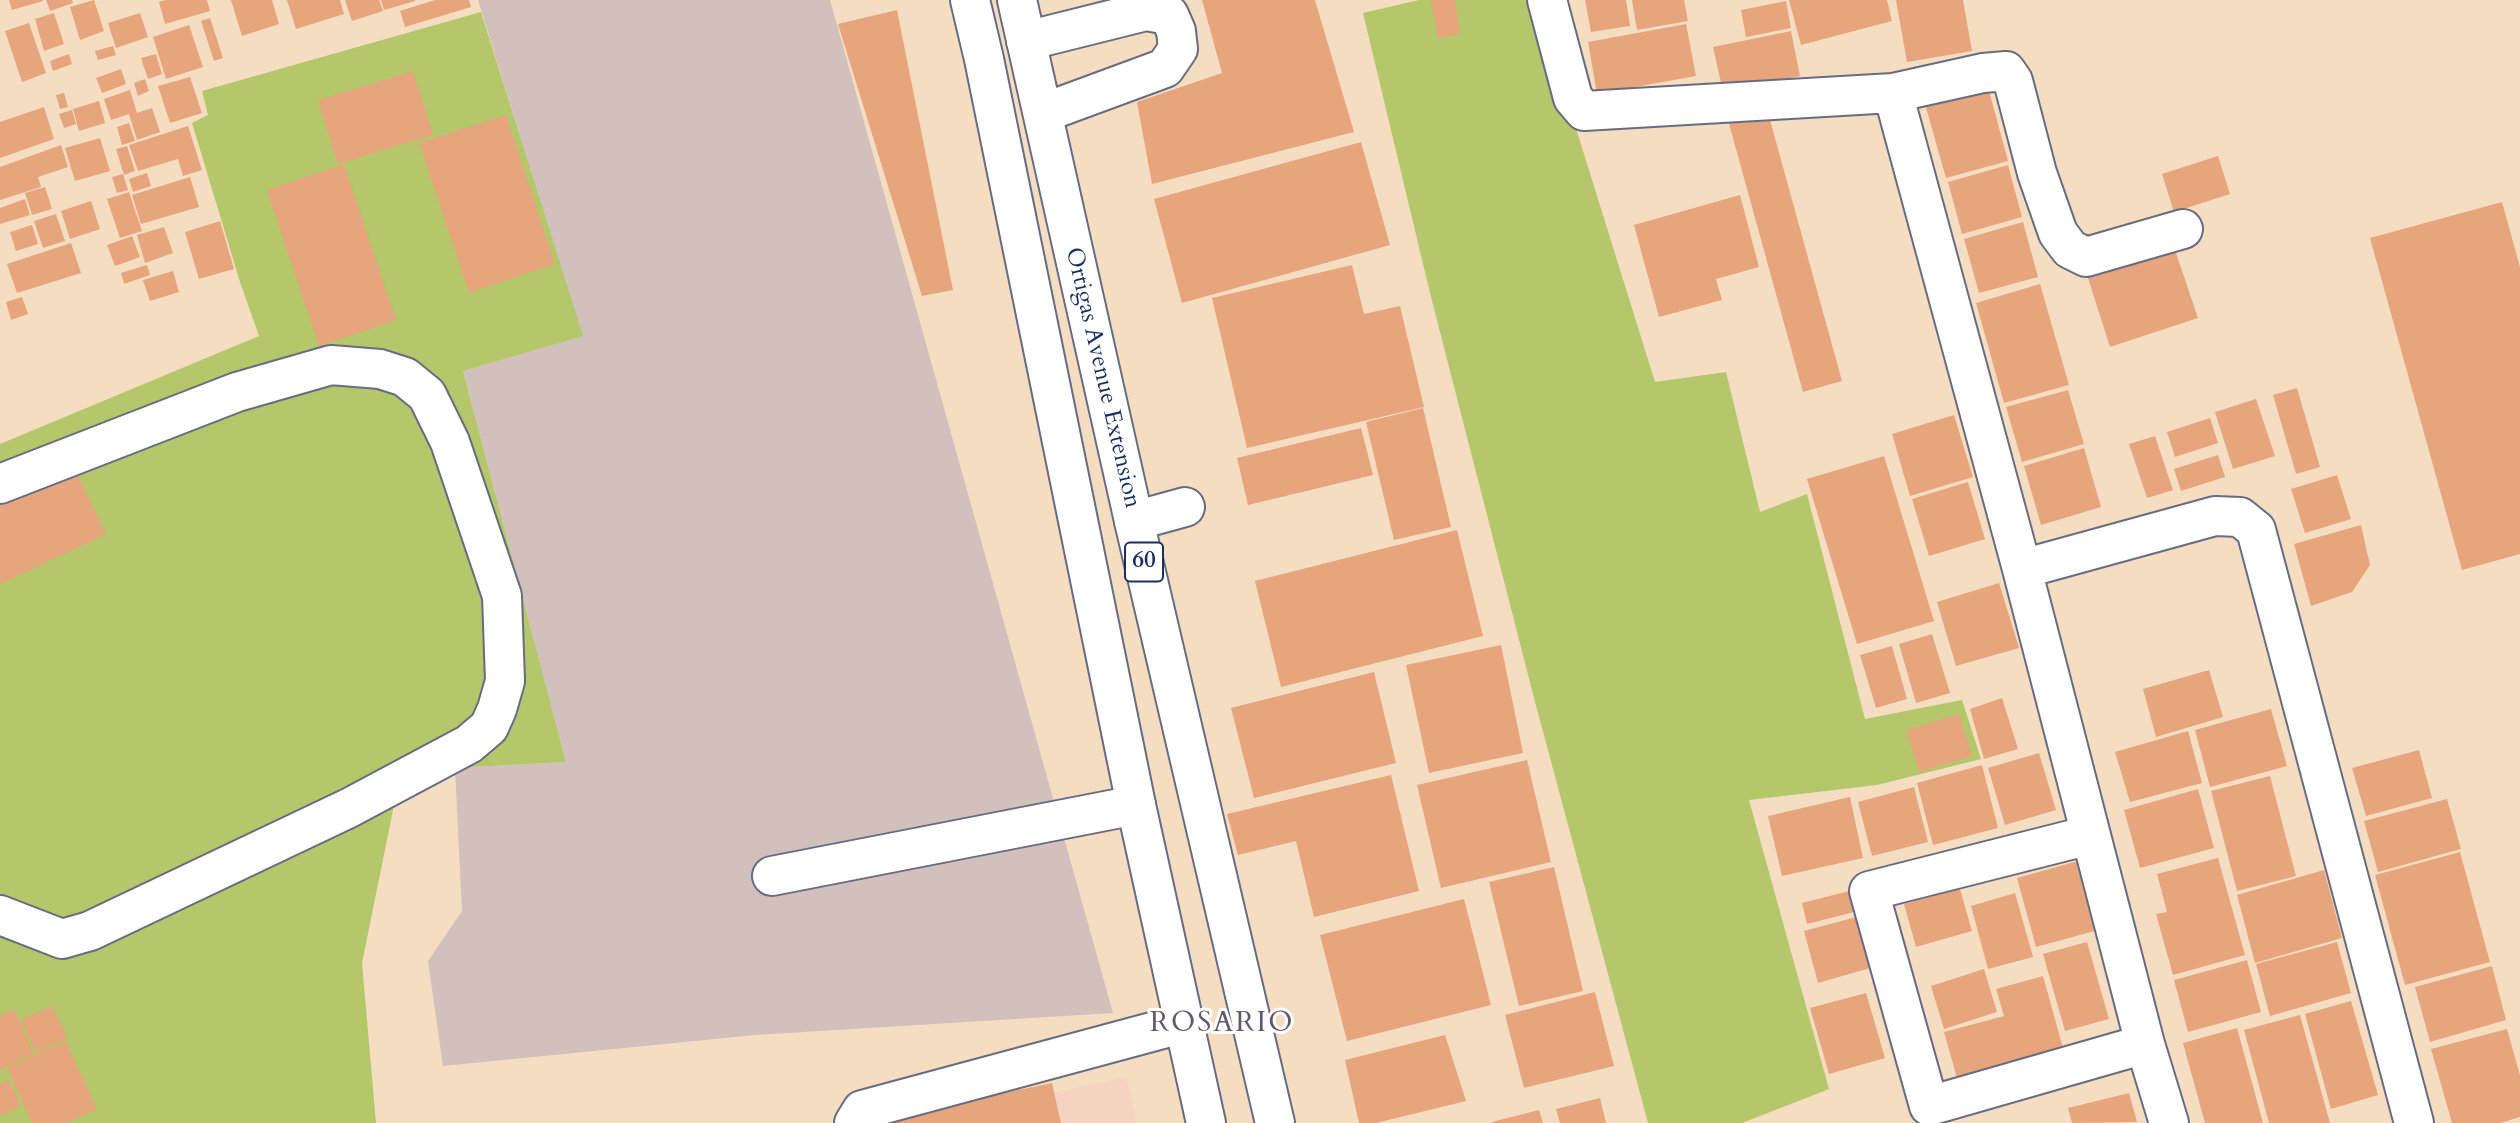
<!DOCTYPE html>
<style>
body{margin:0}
canvas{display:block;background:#f5ddc2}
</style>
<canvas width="2520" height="1123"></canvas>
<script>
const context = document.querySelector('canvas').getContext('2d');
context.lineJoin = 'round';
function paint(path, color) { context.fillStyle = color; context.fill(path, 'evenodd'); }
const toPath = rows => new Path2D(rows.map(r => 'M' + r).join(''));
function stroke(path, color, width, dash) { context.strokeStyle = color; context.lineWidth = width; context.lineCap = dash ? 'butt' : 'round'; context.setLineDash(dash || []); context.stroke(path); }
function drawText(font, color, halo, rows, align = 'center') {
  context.font = font + ' Cardo,serif'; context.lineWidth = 6; context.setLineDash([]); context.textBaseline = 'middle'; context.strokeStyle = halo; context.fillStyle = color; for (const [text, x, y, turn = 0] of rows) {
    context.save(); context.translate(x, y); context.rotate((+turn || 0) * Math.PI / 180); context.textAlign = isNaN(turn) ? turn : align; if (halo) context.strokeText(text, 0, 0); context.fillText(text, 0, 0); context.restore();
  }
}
paint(toPath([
 [1126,1077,1137,1123,915,1123]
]), '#f5d3c1');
paint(toPath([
 [478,0,830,0,1113,1013,755,1035,443,1066,428,961,462,911,455,768,566,762,463,371,582,336]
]), '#d1c0bc');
paint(toPath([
 [1419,0,1536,0,1655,382,1726,372,1760,512,1807,494,1865,719,1962,700,1981,759,1877,785,1749,800,1829,1089,1742,1123,1648,1123,1534,698,1430,293,1363,13],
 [481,12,583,336,463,371,566,762,455,768,404,756,362,963,376,1123,0,1123,0,444,259,336,240,282,192,123,208,115,202,91]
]), '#b4c76a');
paint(toPath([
 [9,0,42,0,43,1,12,10],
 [46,0,72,0,73,3,50,11],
 [94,0,104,31,80,40,70,7],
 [166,0,207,0,210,11,165,24,159,2],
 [231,0,272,0,279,24,242,36],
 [287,0,340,0,344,14,296,29],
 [345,0,379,0,383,11,352,21],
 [381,0,415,0,415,1,384,10],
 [435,0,469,0,471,7,405,27,400,11],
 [1202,0,1315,0,1354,132,1152,184,1137,102,1222,73],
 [1431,0,1455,0,1460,34,1438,38],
 [1585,0,1626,0,1630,26,1591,32],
 [1632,0,1684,0,1688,21,1637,30],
 [1789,0,1887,0,1892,21,1801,45],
 [1896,0,1963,0,1972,51,1907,62],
 [1786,1,1791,28,1746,37,1741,10],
 [897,10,953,290,922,296,838,24],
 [54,13,64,44,44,51,35,19],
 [140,13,148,37,116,48,108,23],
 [210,18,223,58,214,61,201,21],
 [29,23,46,73,22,82,5,31],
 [1686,24,1696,76,1597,94,1588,42],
 [189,25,203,67,166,79,153,37],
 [1791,31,1800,76,1723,92,1713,47],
 [113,46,116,55,98,60,95,51],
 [69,54,72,64,53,71,50,61],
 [156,54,162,74,148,79,141,58],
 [121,69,126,84,102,93,96,78],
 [413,71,433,135,338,164,318,100],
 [190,77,202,113,170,123,158,86],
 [145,79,149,91,138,96,134,83],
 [1988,87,2008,161,1946,178,1925,104],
 [130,90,137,113,152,108,160,132,137,140,129,114,111,120,104,99],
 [64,93,68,107,60,109,56,95],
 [99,101,105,123,79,131,73,109],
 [44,107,54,139,0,158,0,122],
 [1767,109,1842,381,1803,392,1728,120],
 [72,110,76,124,64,128,59,114],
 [506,115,555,264,469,293,419,143],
 [129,123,135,141,122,145,117,127],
 [188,126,202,170,183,176,178,159,138,171,129,145],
 [100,138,110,171,75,181,65,148],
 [1361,142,1390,245,1182,303,1154,199],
 [61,145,68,167,38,177,41,187,0,200,0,167],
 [127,146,135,171,124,175,116,149],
 [2218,156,2230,194,2174,212,2162,174],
 [344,164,396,320,319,346,267,190],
 [2008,165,2022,217,1962,234,1948,182],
 [147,173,151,186,133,192,129,179],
 [123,174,128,190,117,193,112,177],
 [190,177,199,207,141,224,132,195],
 [45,187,52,209,32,215,25,193],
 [129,192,142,231,120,238,107,199],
 [1740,195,1759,267,1716,279,1722,300,1659,317,1634,225],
 [25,199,30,215,0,224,0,208],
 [91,201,100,229,70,239,61,211],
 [2502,202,2520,267,2520,554,2462,570,2370,238],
 [56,214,65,241,43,248,34,221],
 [220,221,234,269,199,279,185,232],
 [2023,222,2038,277,1979,293,1964,239],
 [32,225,38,244,16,251,10,232],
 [164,227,173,253,145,263,137,235],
 [132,236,140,257,115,266,107,245],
 [71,243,81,273,17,293,7,264],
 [2174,247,2198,318,2110,347,2087,275],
 [147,265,150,275,124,284,121,273],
 [1352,265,1364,314,1400,306,1424,407,1247,448,1212,298],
 [173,271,179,292,150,301,143,280],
 [2040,284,2069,385,2004,403,1976,303],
 [22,297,28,314,11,320,6,302],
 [2297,388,2320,467,2296,474,2273,395],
 [2068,390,2084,444,2022,462,2006,407],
 [2256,399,2275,456,2233,469,2215,412],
 [1423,408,1451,527,1394,540,1366,422],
 [1954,415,1973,477,1910,496,1892,434],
 [2210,418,2218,443,2175,457,2167,432],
 [1361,428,1373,475,1248,505,1237,458],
 [2155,436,2173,490,2147,498,2129,444],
 [2084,448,2101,507,2041,525,2024,466],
 [2218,455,2225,477,2181,491,2174,469],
 [1884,456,1934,621,1857,644,1807,479],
 [74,467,106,534,0,584,0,500],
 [2337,475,2351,519,2305,533,2291,489],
 [1968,482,1985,539,1929,556,1912,499],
 [2361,525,2370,565,2352,592,2311,606,2294,544],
 [1457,530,1483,636,1281,687,1255,581],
 [1999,583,2019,648,1956,666,1937,602],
 [1932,634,1950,693,1916,703,1899,644],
 [1501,645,1523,753,1429,773,1406,665],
 [1892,646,1907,699,1876,708,1860,655],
 [2209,670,2223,717,2156,737,2143,689],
 [1374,672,1396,763,1254,798,1231,708],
 [2002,698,2018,749,1984,759,1970,709],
 [2271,709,2287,766,2210,787,2195,730],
 [1959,714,1972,756,1919,772,1906,730],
 [2188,731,2202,783,2130,802,2115,752],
 [2419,750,2432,798,2366,816,2352,768],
 [2039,753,2056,810,2005,825,1988,768],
 [1527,760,1551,862,1441,888,1417,785],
 [1982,765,1998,828,1933,845,1917,783],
 [1391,775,1419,891,1314,917,1296,841,1238,855,1227,814],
 [2270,776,2296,876,2237,891,2211,791],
 [1914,787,1928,842,1872,856,1858,802],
 [2198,789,2214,848,2140,868,2124,810],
 [1850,797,1863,858,1782,876,1768,816],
 [2447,799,2461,849,2378,872,2364,821],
 [2460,852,2490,962,2405,985,2375,875],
 [2218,858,2245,955,2173,975,2156,914,2167,912,2157,874],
 [2078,861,2098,930,2036,947,2017,878],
 [1554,867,1583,991,1519,1006,1489,882],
 [2324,870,2342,938,2255,963,2237,895],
 [1960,889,1972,931,1916,947,1904,904],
 [1853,890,1858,911,1807,924,1802,903],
 [2015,893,2033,957,1988,969,1971,906],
 [1464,899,1491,1005,1347,1041,1320,935],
 [1856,917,1870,968,1818,983,1804,931],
 [2087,942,2109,1019,2065,1031,2043,954],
 [2337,942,2351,993,2270,1016,2256,964],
 [2247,960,2261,1012,2188,1032,2174,980],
 [2492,966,2506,1020,2430,1042,2415,987],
 [1984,969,1997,1012,1944,1029,1931,986],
 [2043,976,2063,1048,1957,1078,1944,1032,2004,1016,1996,989],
 [1595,992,1614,1066,1524,1088,1505,1015],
 [1866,993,1885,1058,1829,1074,1810,1008],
 [2351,1001,2378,1095,2331,1109,2305,1014],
 [52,1006,67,1037,36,1052,21,1020],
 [14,1009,34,1053,0,1070,0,1016],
 [2300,1015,2330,1123,2269,1123,2244,1030],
 [2237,1028,2263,1123,2205,1123,2183,1043],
 [2507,1029,2520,1075,2520,1117,2500,1123,2452,1123,2431,1049],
 [1445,1035,1466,1101,1376,1123,1359,1123,1345,1060],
 [65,1040,97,1109,67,1123,32,1123,7,1068],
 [9,1080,21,1106,0,1116,0,1084],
 [1052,1083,1061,1123,880,1123,879,1119],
 [2129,1093,2137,1122,2072,1123,2068,1108],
 [1600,1098,1606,1123,1560,1123,1556,1109],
 [1539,1110,1543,1123,1492,1123,1492,1122]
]), '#e6a57d');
const minor = toPath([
 [1547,0,1573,98,1584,111,1893,93,1983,73,2006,71,2013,81,2037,173,2058,233,2070,249,2086,257,2183,229],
 [1026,41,1146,11,1169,15,1176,31,1178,49,1165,68,1043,113],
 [1893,93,2022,569,2145,1044,2169,1123],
 [0,484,237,392,331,365,380,369,405,377,427,395,450,442,502,596,505,681,497,709,489,727,469,744,349,808,90,931,62,939,0,915],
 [1134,521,1185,507],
 [2022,569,2215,516,2240,517,2256,530,2414,1123],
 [2090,835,1869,891,1929,1106,2145,1044],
 [772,876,1136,805],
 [854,1123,862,1110,1185,1023]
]);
const major = toPath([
 [970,0,984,59,1136,805,1206,1123],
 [1017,0,1134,521,1275,1123]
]);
stroke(minor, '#676c81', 42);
stroke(major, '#676c81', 42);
stroke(minor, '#fff', 38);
stroke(major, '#fff', 38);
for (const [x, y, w] of [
 [1144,562,38]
]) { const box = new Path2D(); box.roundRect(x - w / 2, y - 19.5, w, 39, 5); context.fillStyle = '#fff'; context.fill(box); stroke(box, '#1b2f5e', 2); }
drawText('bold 23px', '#1b2f5e', null, [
 ["60",1144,562]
]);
drawText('24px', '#1b2f5e', '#fff', [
 ["Ortigas Avenue Extension",1102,378,77]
]);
context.letterSpacing = '2px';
drawText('28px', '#625869', '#fff', [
 ["ROSARIO",1222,1025]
]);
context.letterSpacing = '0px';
</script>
